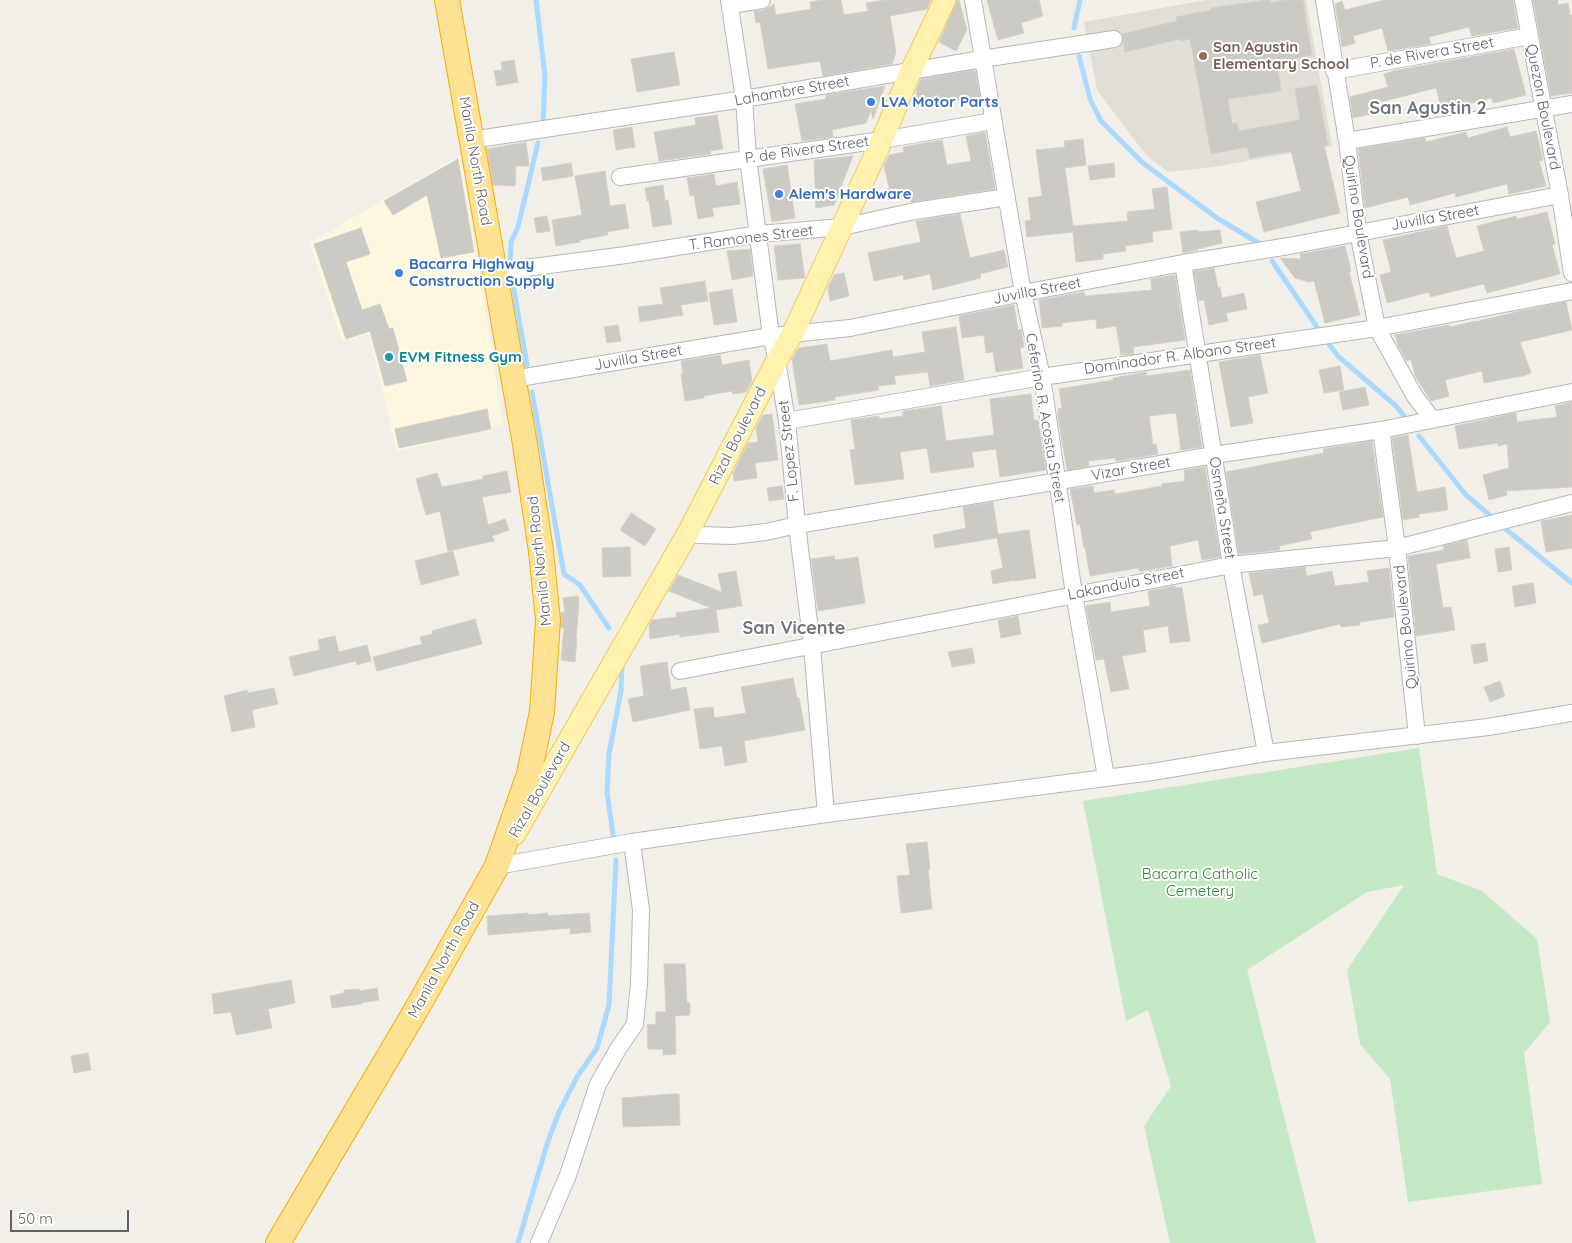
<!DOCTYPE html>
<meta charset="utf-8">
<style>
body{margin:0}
#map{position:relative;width:1572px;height:1243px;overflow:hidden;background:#f1efe8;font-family:Quicksand,sans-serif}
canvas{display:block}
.scale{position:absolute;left:10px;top:1210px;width:119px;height:22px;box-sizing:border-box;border:2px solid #5f6368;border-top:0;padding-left:6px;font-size:15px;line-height:18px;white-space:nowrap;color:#5f6368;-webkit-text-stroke:4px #fff;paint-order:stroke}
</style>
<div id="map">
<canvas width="1572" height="1243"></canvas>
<div class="scale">50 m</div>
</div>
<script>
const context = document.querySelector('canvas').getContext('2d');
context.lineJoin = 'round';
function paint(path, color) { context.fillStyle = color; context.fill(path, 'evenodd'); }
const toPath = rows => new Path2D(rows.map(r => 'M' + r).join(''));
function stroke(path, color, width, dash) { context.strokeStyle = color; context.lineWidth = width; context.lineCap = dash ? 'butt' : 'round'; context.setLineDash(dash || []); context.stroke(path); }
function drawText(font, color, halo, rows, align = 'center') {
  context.font = font + ' Quicksand,sans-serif'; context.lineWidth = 4; context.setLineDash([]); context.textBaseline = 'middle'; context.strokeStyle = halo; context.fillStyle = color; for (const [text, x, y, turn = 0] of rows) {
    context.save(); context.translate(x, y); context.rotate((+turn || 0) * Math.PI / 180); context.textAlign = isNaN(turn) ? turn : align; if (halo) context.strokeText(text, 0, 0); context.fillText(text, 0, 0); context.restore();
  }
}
paint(toPath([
 [461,155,503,424,397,452,369,334,342,341,309,243]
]), '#fef7e0');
paint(toPath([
 [1206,0,1306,0,1332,146,1213,167,1168,172,1146,155,1097,90,1084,22]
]), '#e1ded6');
paint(toPath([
 [1419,748,1437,874,1482,891,1537,939,1550,1022,1524,1053,1542,1184,1408,1202,1390,1079,1360,1044,1347,970,1404,885,1367,892,1247,970,1316,1243,1170,1243,1144,1126,1171,1086,1148,1010,1126,1021,1083,801]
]), '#c5e8c5');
stroke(toPath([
 [536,0,545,76,543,124],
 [1074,28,1080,0],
 [1079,56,1090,99,1101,121,1143,163,1217,218,1260,244],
 [1272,261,1317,327],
 [510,265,511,242,518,227,538,143],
 [513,285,527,365],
 [1328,343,1338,356,1396,406,1404,416],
 [532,392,564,574,580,585,609,628],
 [1419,436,1466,495,1494,519],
 [1502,526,1572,583],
 [614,842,607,792,609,754,621,691,622,665],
 [518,1243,547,1144,559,1112,577,1077,597,1048,609,1005,616,860]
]), '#aadaff', 5);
const building = toPath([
 [823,0,841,0,844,15,868,11,866,3,885,0,931,0,927,9,890,16,896,52,892,64,823,76,820,61,768,69,760,22,756,23,754,11,764,10,774,4,776,15,811,9,810,2,823,0],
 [957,0,959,0,967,30,956,51,939,42,957,0],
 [987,0,1039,0,1043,16,1021,23,1024,33,998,40,987,0],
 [1267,0,1270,0,1270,3,1285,0,1303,0,1312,55,1277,62,1281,91,1228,99,1232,124,1237,123,1239,131,1300,120,1295,89,1317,85,1328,145,1324,145,1340,213,1264,232,1256,202,1301,191,1291,151,1250,158,1247,147,1211,154,1190,39,1181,41,1180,39,1125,52,1122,34,1177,21,1176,17,1211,10,1211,8,1267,0],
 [1384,0,1513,0,1518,28,1472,36,1469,27,1429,37,1431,44,1388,51,1382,28,1353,36,1355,43,1342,47,1335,4,1342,1,1345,10,1384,0],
 [1533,0,1558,0,1558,5,1568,3,1570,15,1572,15,1572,93,1551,96,1533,0],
 [1514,49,1526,95,1493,103,1491,98,1442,111,1436,88,1369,105,1371,114,1353,118,1350,97,1388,87,1384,74,1393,71,1514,49],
 [674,52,680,85,637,92,631,59,674,52],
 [514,60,518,82,497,86,494,71,502,70,501,62,514,60],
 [975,70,981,103,969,106,968,99,919,107,916,91,921,79,975,70],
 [885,86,873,119,871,110,866,123,832,130,833,137,802,141,795,104,826,99,826,95,885,86],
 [717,115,723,149,710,151,711,154,659,161,654,132,696,125,695,118,717,115],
 [632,127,635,147,616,150,613,130,632,127],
 [1507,127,1510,137,1536,131,1543,160,1539,161,1546,186,1509,194,1507,184,1456,197,1455,193,1410,205,1408,197,1365,208,1358,149,1425,138,1426,142,1466,132,1468,138,1507,127],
 [985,132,995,189,911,202,910,195,892,199,884,166,889,155,904,152,903,147,942,140,947,165,971,161,966,136,985,132],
 [1083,139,1086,165,1065,168,1073,226,1128,221,1127,212,1155,209,1152,189,1167,187,1172,229,1152,232,1153,242,1125,246,1126,251,1103,254,1103,259,1076,262,1073,232,1027,237,1025,221,1031,220,1028,198,1042,196,1036,150,1065,147,1064,141,1083,139],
 [526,142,529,166,516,166,515,186,493,185,487,149,526,142],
 [853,156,834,205,816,208,814,160,853,156],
 [458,159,474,252,441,258,427,195,393,215,384,201,458,159],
 [571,163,573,176,543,181,541,168,571,163],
 [1114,163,1115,177,1090,180,1088,166,1114,163],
 [787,165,795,218,772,222,763,169,787,165],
 [605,171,610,206,625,204,629,228,607,232,608,235,580,240,580,242,556,246,552,220,582,215,575,176,605,171],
 [714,174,716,186,737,182,740,204,712,208,714,216,698,219,694,195,690,196,687,178,714,174],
 [663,185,665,201,668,200,672,224,653,227,649,201,647,201,645,188,663,185],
 [1547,212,1555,244,1552,245,1560,274,1487,293,1484,284,1430,297,1429,292,1387,303,1380,275,1391,272,1383,240,1447,226,1456,258,1484,251,1477,226,1516,216,1517,219,1547,212],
 [960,214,970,258,1004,250,1008,267,980,274,981,278,933,290,930,274,904,280,903,275,874,281,868,253,921,242,916,221,960,214],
 [547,216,550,231,537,233,534,218,547,216],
 [361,228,370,254,346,262,362,310,380,304,389,329,393,328,407,381,385,386,370,331,346,339,314,244,361,228],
 [1198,230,1198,232,1220,230,1222,243,1194,250,1198,250,1183,253,1180,232,1198,230],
 [800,244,805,278,778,280,774,246,800,244],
 [1345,246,1351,271,1349,272,1360,315,1325,323,1314,281,1309,282,1295,278,1280,258,1301,259,1300,254,1345,246],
 [750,249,753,276,732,280,727,251,750,249],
 [1214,268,1218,288,1220,287,1222,298,1244,293,1247,309,1226,313,1228,321,1209,325,1204,300,1199,301,1194,271,1214,268],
 [844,273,849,296,830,301,828,288,834,275,844,273],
 [1175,275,1185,340,1133,347,1134,354,1121,355,1116,326,1097,329,1096,319,1062,323,1062,326,1042,328,1039,300,1084,292,1085,296,1152,290,1151,279,1175,275],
 [705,281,708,301,681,305,683,315,640,322,638,307,663,304,660,288,705,281],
 [732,289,737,322,714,325,709,293,732,289],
 [1566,302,1572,330,1520,342,1531,373,1523,376,1484,383,1482,371,1445,380,1449,396,1431,401,1415,376,1411,359,1406,361,1398,345,1395,335,1449,325,1450,327,1475,321,1475,322,1520,311,1566,302],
 [1014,305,1018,330,1021,329,1024,347,1020,348,1023,368,996,372,993,352,986,353,984,335,962,338,959,316,1014,305],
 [618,325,621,341,607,343,604,327,618,325],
 [956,327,964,380,930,386,928,372,894,376,896,384,878,386,879,390,835,397,835,400,799,405,792,359,799,348,827,344,830,361,892,350,893,357,925,352,922,332,956,327],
 [720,355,722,365,749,360,752,381,746,392,733,394,732,391,704,396,704,398,685,401,681,375,683,374,681,361,720,355],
 [1260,355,1268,393,1248,397,1253,423,1231,427,1219,362,1260,355],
 [1340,366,1344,390,1324,393,1319,370,1340,366],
 [1190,370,1202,447,1181,450,1176,413,1149,416,1153,445,1156,444,1158,454,1116,461,1115,458,1088,461,1089,466,1067,470,1058,418,1058,409,1062,408,1059,389,1113,380,1113,378,1146,372,1147,376,1190,370],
 [1365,387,1369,405,1343,410,1339,392,1365,387],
 [1031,394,1034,420,1038,420,1046,470,1000,477,996,449,972,452,974,467,931,473,927,448,900,452,904,479,855,485,850,450,855,449,851,420,879,416,879,419,903,416,903,411,941,406,946,441,994,435,990,399,1031,394],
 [1572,402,1572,487,1506,491,1507,495,1489,500,1483,475,1509,468,1507,444,1498,446,1498,443,1459,449,1455,426,1516,413,1517,422,1557,417,1555,406,1572,402],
 [487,409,491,429,399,448,395,429,487,409],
 [772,414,778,460,755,463,757,478,734,481,733,473,748,443,758,442,756,428,763,415,772,414],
 [1408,435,1417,492,1445,487,1448,510,1419,514,1419,517,1403,520,1392,438,1408,435],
 [1372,441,1383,517,1310,532,1312,539,1279,546,1280,550,1239,554,1226,472,1324,453,1323,449,1372,441],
 [1205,467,1220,557,1202,560,1198,540,1170,546,1172,566,1144,571,1139,571,1139,568,1090,576,1085,547,1084,548,1080,524,1077,525,1070,489,1093,486,1094,493,1114,490,1115,494,1145,489,1162,486,1162,484,1185,481,1184,470,1205,467],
 [507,471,511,492,482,497,488,525,505,519,509,530,492,536,494,541,448,551,440,511,426,515,416,479,437,473,442,487,483,479,483,476,507,471],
 [782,486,784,499,769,501,767,488,782,486],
 [993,502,998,534,1029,530,1036,578,1015,581,1015,580,993,584,991,571,1003,568,997,538,935,548,933,535,966,528,963,507,993,502],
 [631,513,656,529,645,546,620,530,631,513],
 [1572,515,1572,548,1546,552,1541,521,1572,515],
 [1467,540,1470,558,1436,564,1443,608,1451,607,1455,630,1416,636,1408,556,1444,550,1443,546,1467,540],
 [630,547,631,576,603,577,602,548,630,547],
 [1509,547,1512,570,1498,572,1495,549,1509,547],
 [453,551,459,575,421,585,415,561,453,551],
 [834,556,835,560,858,557,865,603,818,611,811,559,834,556],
 [1305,567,1307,576,1332,571,1335,586,1369,582,1367,571,1389,568,1394,617,1360,622,1360,625,1341,627,1340,624,1262,643,1258,625,1269,623,1263,594,1254,596,1249,573,1305,567],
 [736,571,742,606,716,610,719,632,680,637,680,634,650,639,649,626,652,620,677,617,676,613,711,608,669,591,678,575,722,592,718,574,736,571],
 [1533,583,1536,603,1515,607,1512,586,1533,583],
 [1175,586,1175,588,1182,587,1190,641,1170,643,1168,626,1143,630,1146,652,1122,656,1129,689,1111,692,1104,659,1096,660,1086,606,1110,602,1111,612,1150,606,1148,591,1175,586],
 [578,596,579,603,576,638,577,638,575,662,561,660,564,628,561,628,561,612,565,613,563,598,578,596],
 [1018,616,1021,634,1001,638,998,620,1018,616],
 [475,619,482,644,377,671,373,657,422,644,420,637,433,634,432,631,475,619],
 [335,636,339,652,367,645,371,661,357,665,356,661,294,676,289,657,320,650,318,640,335,636],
 [1485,643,1488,661,1474,664,1471,645,1485,643],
 [972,648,975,663,952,667,948,652,972,648],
 [667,662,671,690,686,687,690,710,633,722,628,699,644,696,640,666,667,662],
 [793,678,797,698,799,698,805,730,744,741,747,762,725,766,722,746,700,749,694,709,713,707,714,718,746,713,741,687,793,678],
 [1500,681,1505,696,1490,702,1484,687,1500,681],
 [274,688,278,704,252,710,255,727,232,732,224,696,247,690,248,693,274,688],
 [927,842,930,869,928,869,932,909,901,913,897,876,910,875,906,844,927,842],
 [528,913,528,915,548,913,548,916,589,913,591,932,570,934,570,928,488,935,487,916,528,913],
 [664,964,685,964,687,1003,690,1003,690,1015,675,1016,676,1054,663,1055,663,1049,648,1049,647,1025,656,1024,656,1012,666,1012,664,964],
 [291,980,295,1003,268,1009,272,1028,236,1035,231,1012,214,1014,212,994,291,980],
 [377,988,379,1000,361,1003,362,1004,332,1008,330,996,344,993,344,990,359,989,360,991,377,988],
 [88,1053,91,1070,74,1073,71,1056,88,1053],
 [672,1094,679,1094,680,1125,623,1127,622,1098,672,1094]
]);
paint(building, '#cccac5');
stroke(building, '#d6d1c6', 1);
const minor = toPath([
 [729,0,744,99,748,158,771,336,777,360,787,421,797,525,812,646,826,814],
 [973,0,1023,293,1042,377,1074,594,1106,777],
 [1324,0,1347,141,1358,232,1377,328,1414,395,1432,419],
 [1523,0,1560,195,1572,273],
 [730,5,762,0],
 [1334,71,1530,36],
 [471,140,744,99,982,59,1114,39],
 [1347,141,1572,104],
 [620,177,882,140,993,121],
 [1183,263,1231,565,1266,753],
 [494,272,626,255,759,234,842,227,915,211,1007,197],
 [513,379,771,336,850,328,1023,293,1183,263,1289,246,1560,195],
 [787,421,1042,377,1377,328,1572,291],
 [1381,430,1397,548,1417,736],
 [689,531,698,535,732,536,766,532,797,525,1214,455,1381,430,1572,392],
 [680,671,1231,565,1397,548,1572,503],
 [497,866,632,842,826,814,1152,772,1266,753,1488,727,1572,713],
 [539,1243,568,1175,598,1084,618,1049,635,1024,639,983,641,910,632,842]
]);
const major = toPath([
 [515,834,689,531,777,360,793,333,882,140,911,71,945,0]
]);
const highway = toPath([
 [278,1243,416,1010,497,866,529,774,542,712,548,620,541,551,525,444,447,0]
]);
stroke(minor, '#b5b8bc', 18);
stroke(major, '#f2c960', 23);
stroke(highway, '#f9ab00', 26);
stroke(minor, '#fff', 16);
stroke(major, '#fff2af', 21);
stroke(highway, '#fde293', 24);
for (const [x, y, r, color] of [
 [1203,56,5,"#8d6e63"],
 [871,102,5,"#3f7fe0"],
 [779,194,5,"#3f7fe0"],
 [399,273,5,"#3f7fe0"],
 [389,357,5,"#0f9aa8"]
]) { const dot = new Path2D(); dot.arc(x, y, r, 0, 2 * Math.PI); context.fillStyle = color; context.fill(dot); stroke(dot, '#fff', 2); }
drawText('bold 15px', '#785e54', '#fff', [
 ["San Agustin",1213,47],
 ["Elementary School",1213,64]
], 'left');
drawText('15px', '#5f6368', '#fff', [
 ["P. de Rivera Street",1432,53,-10],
 ["Lahambre Street",792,91,-10],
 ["Quezon Boulevard",1543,107,79],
 ["P. de Rivera Street",807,150,-8],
 ["Manila North Road",475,161,80],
 ["Quirino Boulevard",1358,217,81],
 ["Juvilla Street",1435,218,-10],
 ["T. Ramones Street",751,238,-7],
 ["Juvilla Street",1037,291,-11],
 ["Dominador R. Albano Street",1180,356,-8],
 ["Juvilla Street",638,358,-10],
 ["Ceferino R. Acosta Street",1045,418,80],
 ["Rizal Boulevard",738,436,-63],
 ["F. Lopez Street",789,451,-96],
 ["Vizar Street",1131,469,-10],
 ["Osmeña Street",1222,508,81],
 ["Manila North Road",540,561,-96],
 ["Lakandula Street",1126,584,-11],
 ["Quirino Boulevard",1406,627,-96],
 ["Rizal Boulevard",540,790,-60],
 ["Manila North Road",444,960,-61]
]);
drawText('bold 15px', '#366cbe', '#fff', [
 ["LVA Motor Parts",881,102],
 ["Alem's Hardware",789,194],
 ["Bacarra Highway",409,264],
 ["Construction Supply",409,281]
], 'left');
drawText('bold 15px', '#0d838f', '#fff', [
 ["EVM Fitness Gym",399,357]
], 'left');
drawText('15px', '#348238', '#fff', [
 ["Bacarra Catholic",1200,874],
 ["Cemetery",1200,891]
]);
drawText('bold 18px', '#70757a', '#fff', [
 ["San Agustin 2",1428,109],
 ["San Vicente",794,629]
]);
</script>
